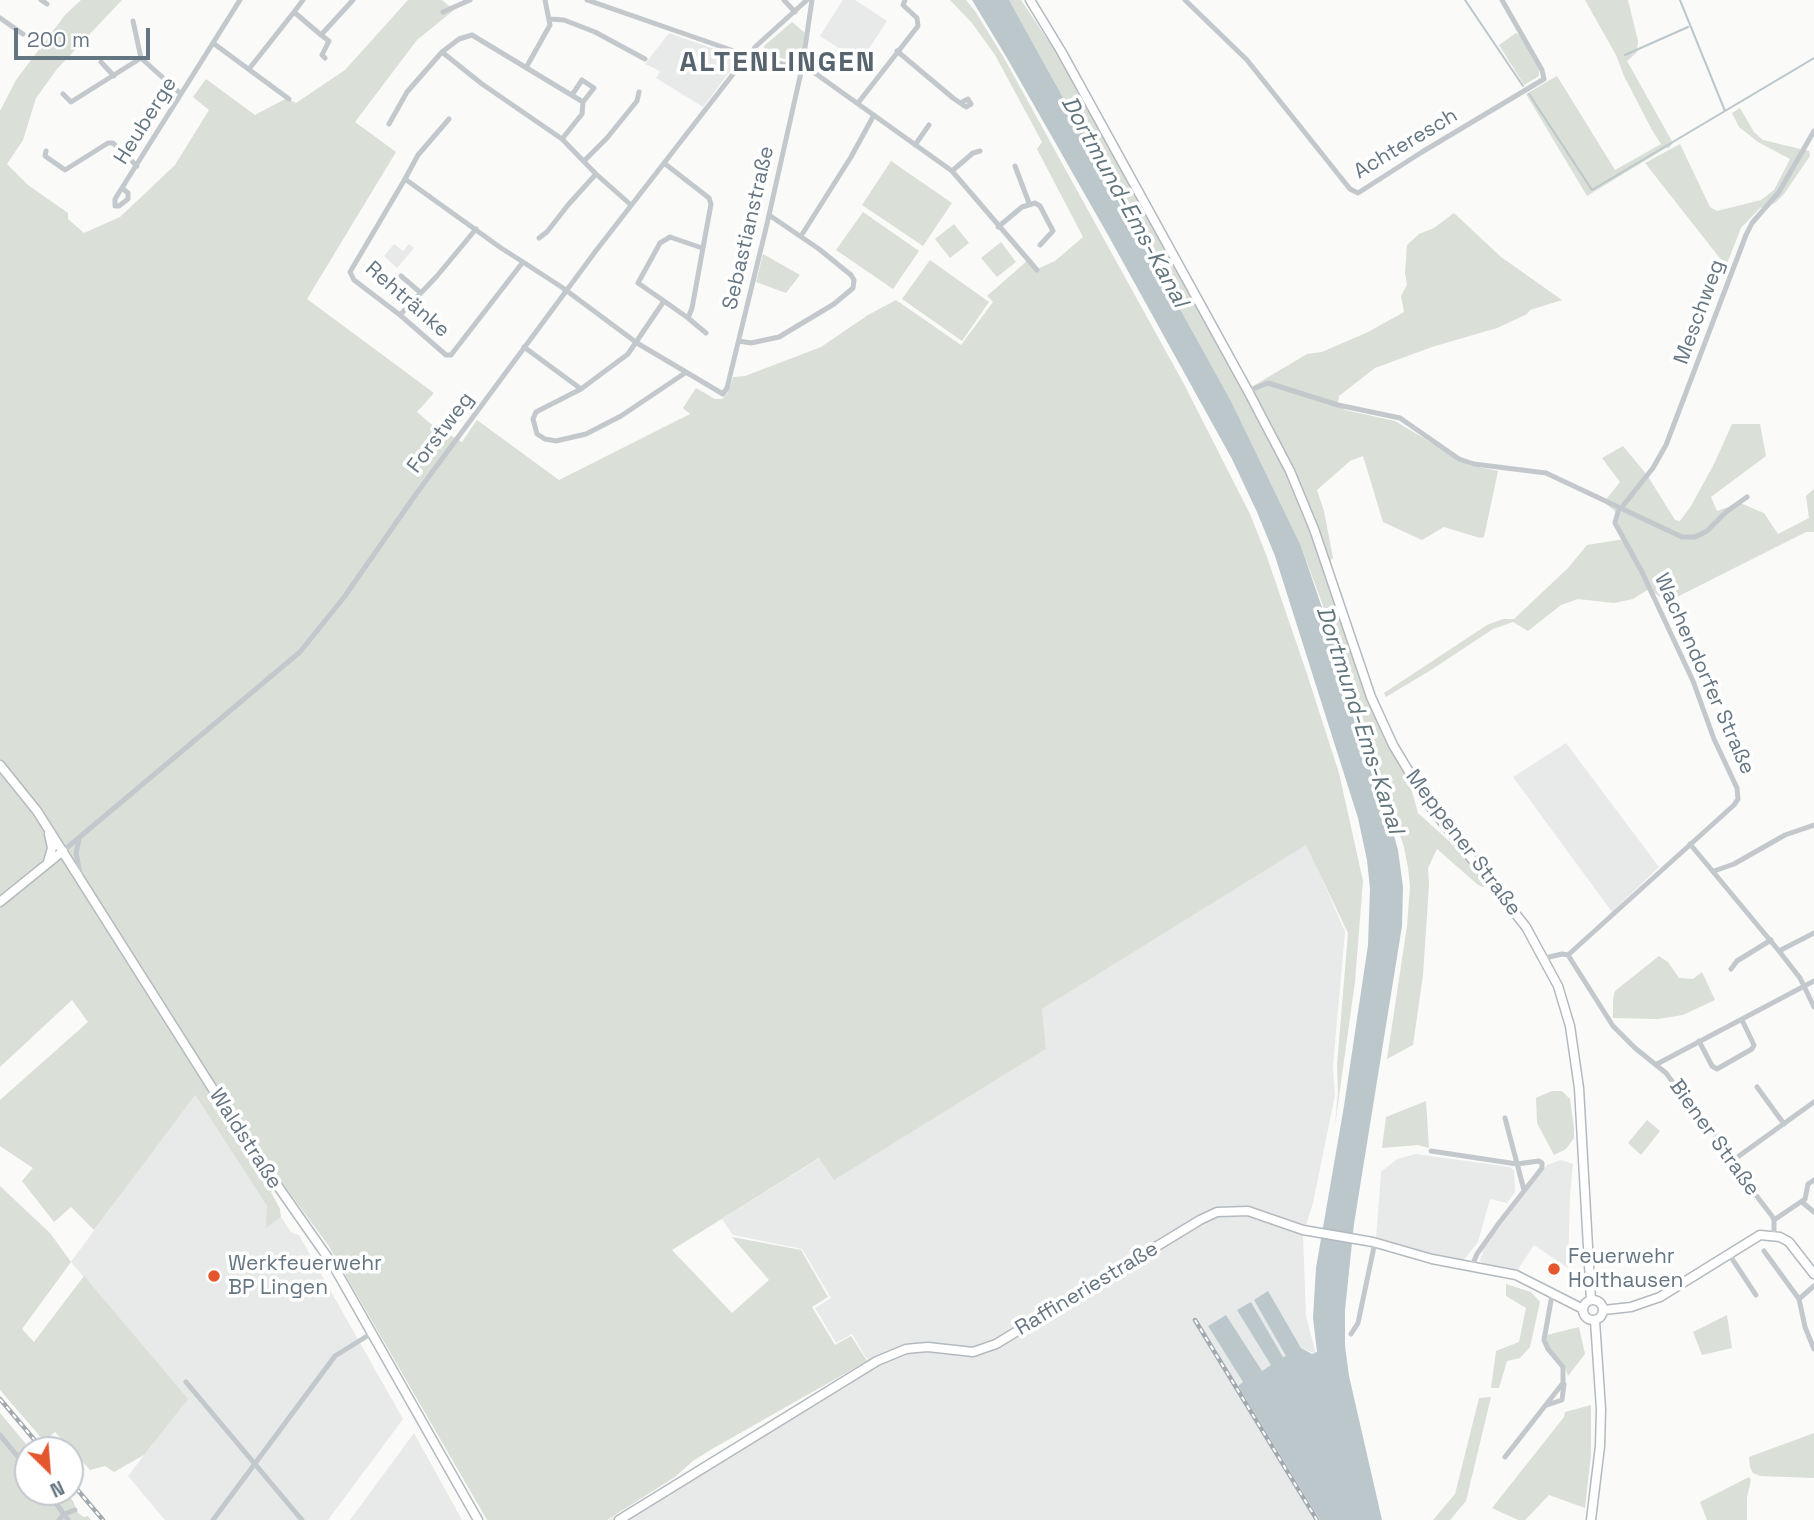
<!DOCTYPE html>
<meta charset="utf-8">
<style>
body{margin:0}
#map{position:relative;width:1814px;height:1520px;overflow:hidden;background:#fafaf8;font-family:"Space Grotesk",sans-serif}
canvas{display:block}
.north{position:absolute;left:14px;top:1436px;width:70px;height:70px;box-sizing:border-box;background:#fff;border:2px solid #c1c8cd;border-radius:50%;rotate:155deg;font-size:19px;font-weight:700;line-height:28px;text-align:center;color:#657683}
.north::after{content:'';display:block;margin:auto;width:24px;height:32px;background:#e4572e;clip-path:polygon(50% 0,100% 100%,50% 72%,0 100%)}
.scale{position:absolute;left:14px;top:28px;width:136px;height:32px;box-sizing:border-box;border:4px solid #657683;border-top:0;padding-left:9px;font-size:21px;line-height:24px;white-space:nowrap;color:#657683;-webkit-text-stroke:5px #fff;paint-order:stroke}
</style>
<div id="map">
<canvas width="1814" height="1520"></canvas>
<div class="north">N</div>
<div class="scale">200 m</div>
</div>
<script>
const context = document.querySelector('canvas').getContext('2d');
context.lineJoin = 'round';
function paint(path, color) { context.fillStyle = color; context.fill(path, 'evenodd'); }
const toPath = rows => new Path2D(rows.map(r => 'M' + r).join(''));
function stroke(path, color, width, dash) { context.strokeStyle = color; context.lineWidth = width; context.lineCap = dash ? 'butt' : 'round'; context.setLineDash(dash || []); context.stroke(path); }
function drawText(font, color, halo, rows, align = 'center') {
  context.font = font + ' "Space Grotesk",sans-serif'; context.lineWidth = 7; context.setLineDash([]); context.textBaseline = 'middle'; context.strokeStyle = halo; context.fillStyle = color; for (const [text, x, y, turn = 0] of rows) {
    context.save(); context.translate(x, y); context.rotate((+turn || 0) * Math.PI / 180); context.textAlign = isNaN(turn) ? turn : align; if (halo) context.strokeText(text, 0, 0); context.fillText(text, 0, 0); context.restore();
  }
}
paint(toPath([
 [843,0,855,0,887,21,860,62,820,36],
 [669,33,740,58,703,107,656,78,660,71,645,64],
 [394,244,403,251,409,244,414,248,397,268,384,256],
 [1566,743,1659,867,1612,912,1513,777],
 [1307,844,1345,932,1333,1066,1335,1095,1313,1203,1303,1235,1306,1316,1316,1354,1301,1348,1268,1292,1254,1300,1287,1356,1283,1357,1251,1302,1271,1366,1261,1372,1226,1315,1208,1326,1243,1382,1238,1386,1320,1520,608,1520,869,1363,852,1334,836,1343,815,1308,831,1298,802,1249,733,1235,722,1219,820,1158,835,1179,1046,1049,1042,1009],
 [194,1094,267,1206,267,1227,281,1217,291,1232,299,1235,403,1419,328,1520,165,1520,128,1476,187,1399,71,1262],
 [1416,1154,1510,1167,1514,1170,1515,1192,1507,1203,1490,1199,1478,1242,1462,1262,1398,1248,1376,1239,1381,1172,1397,1159],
 [1561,1160,1573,1164,1570,1196,1568,1268,1534,1245,1515,1274,1485,1266,1480,1260,1485,1246,1547,1165],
 [414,1433,462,1520,350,1520]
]), '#e8e9e9');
paint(toPath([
 [81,0,122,0,57,69,36,98,23,140,7,164,28,185,68,213,68,219,84,233,120,217,175,165,209,110,193,97,206,79,255,115,287,98,296,103,345,70,408,0,442,0,454,10,417,40,355,122,396,152,307,299,434,393,417,412,431,424,462,442,477,420,559,480,690,414,683,408,696,388,715,399,722,399,727,394,733,377,745,376,821,347,868,315,896,300,961,345,993,302,987,296,1027,261,1035,270,1055,261,1083,237,1037,149,1042,142,995,55,972,23,950,0,966,0,975,11,1004,58,1185,386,1224,463,1250,514,1267,557,1306,671,1339,773,1363,881,1355,982,1335,1125,1338,1093,1337,1065,1348,933,1306,845,1042,1009,1046,1049,834,1180,819,1158,672,1250,732,1313,769,1280,732,1237,801,1250,828,1297,812,1307,835,1345,851,1336,867,1361,712,1449,693,1461,675,1477,607,1520,487,1520,328,1245,283,1184,271,1192,280,1209,281,1217,266,1228,267,1206,195,1095,94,1230,71,1207,54,1222,22,1181,33,1168,0,1146,0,1100,88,1022,72,1000,0,1067,0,111,16,80,65,15],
 [1009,0,1021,0,1056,52,1243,392,1307,354,1322,352,1368,332,1404,312,1401,296,1407,285,1405,273,1407,245,1419,234,1434,228,1454,213,1501,257,1562,300,1530,310,1527,314,1497,328,1432,347,1375,368,1339,396,1338,403,1345,410,1395,421,1469,465,1498,471,1484,537,1480,538,1444,527,1422,540,1383,522,1363,456,1350,461,1317,490,1324,511,1333,558,1323,567,1326,579,1359,670,1407,774,1418,813,1450,842,1487,884,1483,887,1478,885,1437,849,1428,868,1429,885,1423,975,1413,1045,1387,1059,1407,926,1410,886,1408,868,1404,847,1322,603,1301,546,1231,401],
 [1585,0,1628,0,1638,41,1637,52,1627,61,1673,143,1669,148,1666,148,1587,196,1526,94,1557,76,1615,170,1661,144,1652,130,1624,76,1616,55],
 [792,22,805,33,801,62,765,55,764,46],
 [1516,33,1520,35,1539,70,1539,76,1524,85,1499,45],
 [1740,108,1754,132,1763,140,1809,151,1810,156,1784,194,1775,203,1760,208,1741,228,1726,266,1645,163,1680,144,1710,207,1717,211,1761,200,1774,190,1790,159,1758,142,1739,127,1732,113],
 [891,161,952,203,923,246,862,205],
 [863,212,919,251,893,289,836,250],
 [954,224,969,243,950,258,935,239],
 [1001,242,1016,262,997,277,981,258],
 [763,254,800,275,786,293,756,282],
 [930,260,989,302,962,341,902,299],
 [1732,424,1760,424,1766,456,1711,497,1717,511,1740,503,1764,513,1778,534,1809,518,1806,496,1814,489,1814,532,1806,532,1667,602,1649,589,1633,599,1614,603,1578,599,1561,605,1528,631,1513,622,1493,629,1431,670,1386,697,1384,693,1487,625,1503,619,1514,619,1568,568,1587,545,1625,539,1618,523,1620,514,1640,486,1616,512,1604,502,1620,482,1602,458,1623,446,1647,475,1675,520,1680,521,1691,506,1714,464],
 [1659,956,1668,962,1679,978,1693,979,1702,972,1715,1000,1683,1015,1658,1019,1613,1018,1613,999,1615,991],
 [1552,1091,1562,1091,1570,1099,1574,1129,1574,1138,1566,1149,1554,1155,1537,1123,1536,1098],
 [1426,1101,1429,1148,1418,1145,1382,1148,1386,1117],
 [1647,1120,1660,1131,1641,1155,1628,1143],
 [0,1186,50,1233,71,1262,22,1329,34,1342,84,1276,188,1399,144,1455,114,1472,105,1466,90,1470,55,1432,44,1441,0,1390],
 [1506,1284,1531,1292,1540,1302,1530,1347,1520,1358,1507,1361,1499,1388,1491,1388,1496,1351,1519,1342,1526,1308,1506,1296],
 [1727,1315,1732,1348,1702,1355,1693,1332],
 [1579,1327,1585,1354,1568,1376,1565,1367,1547,1346,1547,1335],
 [1491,1397,1466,1501,1450,1520,1433,1520,1455,1494,1479,1398],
 [1591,1405,1591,1454,1585,1508,1549,1495,1525,1520,1518,1520,1492,1508,1564,1417,1565,1412],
 [0,1413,31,1450,28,1450,28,1492,66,1492,73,1501,78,1513,84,1517,88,1516,91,1520,0,1520],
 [1814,1433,1814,1478,1760,1476,1753,1473,1750,1467,1749,1457],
 [1749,1477,1751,1480,1747,1497,1747,1520,1707,1520,1700,1502]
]), '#dadfd7');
paint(toPath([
 [972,0,1009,0,1231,401,1301,546,1368,743,1398,850,1403,887,1402,926,1354,1224,1345,1310,1345,1346,1349,1376,1382,1520,1320,1520,1238,1386,1243,1382,1208,1326,1226,1315,1262,1371,1271,1365,1237,1310,1251,1302,1283,1357,1286,1356,1254,1300,1268,1291,1301,1348,1312,1354,1317,1352,1313,1318,1316,1268,1344,1106,1368,945,1370,889,1367,860,1358,818,1275,556,1257,512,1232,459,1108,235,1007,58]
]), '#bbc7cb');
stroke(toPath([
 [1465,0,1523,86],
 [1680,0,1725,111],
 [1625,55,1688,27],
 [1529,94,1592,190,1814,58]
]), '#bbc7cb', 2);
const secondary = toPath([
 [1030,0,1061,51,1248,391,1290,471,1314,529,1371,697,1393,745,1429,805,1526,927,1558,986,1570,1026,1579,1088,1591,1300],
 [0,765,37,811,240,1132,333,1265,478,1520],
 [48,862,52,848,49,834],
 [0,902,63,851],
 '1583 1310a10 10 0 1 1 20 0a10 10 0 1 1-20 0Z',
 [1604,1310,1631,1307,1660,1297,1760,1235,1780,1237,1789,1242,1814,1274],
 [619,1520,877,1361,906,1349,916,1348,928,1347,973,1352,996,1344,1200,1220,1217,1212,1248,1211,1303,1230,1373,1242,1432,1259,1516,1275,1583,1309],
 [1591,1520,1600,1446,1601,1409,1595,1321]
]);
stroke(secondary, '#b3babf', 11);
stroke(toPath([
 [41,0,47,4],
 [587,0,734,51,741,54,745,61],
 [784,0,795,12],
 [1185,0,1247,60,1350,189,1358,193,1422,152,1544,79,1542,70,1502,0],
 [294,12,303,0],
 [443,12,470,0],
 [0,18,23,34],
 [550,19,564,20,595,32,645,59],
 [133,21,141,58,181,94],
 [321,35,329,41,322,55,325,58],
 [213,43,289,99],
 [897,51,953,98,966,107,971,104,968,99,960,103],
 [442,52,482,84,562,139,596,174,631,205],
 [750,59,755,47,807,0],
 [101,62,114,76],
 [527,66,550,25,545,0],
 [249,69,294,12,321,35,353,0],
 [63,94,71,102,141,58],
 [572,95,582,80,594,88,583,102],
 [858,103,918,26,917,18,903,5,905,0],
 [389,124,407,92,442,52,459,39,472,35,583,102,582,114,562,139],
 [915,145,929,125],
 [46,151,45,156,65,170,108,143,113,143,137,166],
 [584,161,607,138,637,101,639,92],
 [1015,166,1029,203],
 [952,171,973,153,980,151],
 [405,179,418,155,449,119],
 [122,188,128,193,128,199,119,206,115,206,115,199,240,0],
 [998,227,1022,207,1035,203,1040,206,1053,231,1040,245],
 [801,236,851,157,874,115],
 [539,238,547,232,568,205,596,174],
 [523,262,451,355,446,355,400,315,354,280,350,272,405,179,501,248,523,262,563,288,637,343,723,394,727,388,767,224,802,68,812,0],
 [401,276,421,293],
 [664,301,638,283,660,243,670,237,702,248],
 [400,315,437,276,476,229],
 [688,318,706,333],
 [739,341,751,343,779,337,834,304,853,288,854,280,851,275,819,249,769,215],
 [524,347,581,389,628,354,664,301,688,318,692,308,711,204,709,198,664,163],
 [581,389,536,412,533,419,537,434,545,439,556,441,586,434,621,416,685,373],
 [1248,391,1268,383,1338,405,1400,418,1459,459,1474,464,1546,473,1682,537,1695,537,1707,531,1726,512,1747,497],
 [79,840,76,853,80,874],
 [1690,844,1779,951,1800,978,1814,1007],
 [63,851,300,652,345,596,416,494,595,252,737,69,748,59,760,59,812,71,952,171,1037,270],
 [1714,871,1734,864,1785,835,1814,825],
 [1779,951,1814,933],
 [1568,955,1734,805,1738,799,1737,788,1714,739,1693,681,1642,572,1615,523,1618,512,1653,468,1666,445,1746,235,1752,223,1779,192,1814,131],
 [1545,958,1562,954,1568,955,1613,1026,1635,1048,1666,1073,1693,1110,1703,1118,1729,1154,1735,1168,1772,1216,1774,1220,1774,1236],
 [1731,969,1737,961,1771,940],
 [1699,1041,1712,1066,1717,1069,1752,1049,1754,1045,1742,1020],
 [1657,1064,1814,981],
 [1757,1087,1784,1124],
 [1505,1118,1524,1190],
 [1431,1151,1517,1164,1539,1161,1542,1163,1542,1168,1499,1223,1477,1254,1471,1268],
 [1732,1161,1814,1102],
 [1802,1202,1814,1212],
 [1774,1220,1805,1199,1808,1184,1814,1180],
 [1764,1251,1799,1299],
 [1729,1254,1756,1295],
 [1814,1286,1799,1299,1805,1327,1814,1349],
 [1351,1334,1358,1323,1375,1242],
 [186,1382,302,1520],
 [1547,1405,1562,1400,1564,1384],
 [0,1435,28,1469],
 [1505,1457,1563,1383,1563,1367,1548,1349,1544,1340,1552,1295],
 [48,1492,68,1520],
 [59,1520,64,1514,75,1510],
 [213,1520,335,1356,372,1333]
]), '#c3c8cc', 5);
stroke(secondary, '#fff', 8);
const rail = toPath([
 [1195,1320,1317,1520],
 [0,1399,43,1450],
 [70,1481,103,1520]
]);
stroke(rail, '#a2aab0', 4.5);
stroke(rail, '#fff', 2, [5]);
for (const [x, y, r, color] of [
 [1554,1269,7,"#e4572e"],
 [214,1276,7,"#e4572e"]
]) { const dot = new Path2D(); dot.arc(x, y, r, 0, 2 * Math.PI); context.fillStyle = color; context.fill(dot); stroke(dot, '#fff', 2.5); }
drawText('21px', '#657683', '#fff', [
 ["Heuberge",146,121,-58],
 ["Achteresch",1406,144,-31],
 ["Sebastianstraße",749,228,-77],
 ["Rehtränke",407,300,41],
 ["Meschweg",1700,312,-70],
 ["Forstweg",441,433,-53],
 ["Wachendorfer Straße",1704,674,66],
 ["Meppener Straße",1463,843,53],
 ["Biener Straße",1714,1138,54],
 ["Waldstraße",245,1139,57],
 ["Raffineriestraße",1087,1289,-31]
]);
drawText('21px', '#657683', '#fff', [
 ["Feuerwehr",1568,1257],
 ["Holthausen",1568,1281],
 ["Werkfeuerwehr",228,1264],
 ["BP Lingen",228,1288]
], 'left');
drawText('italic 23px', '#60757c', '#fff', [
 ["Dortmund-Ems-Kanal",1124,202,61],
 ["Dortmund-Ems-Kanal",1359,720,72]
]);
context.letterSpacing = '2px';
drawText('bold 28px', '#57646e', '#fff', [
 ["ALTENLINGEN",778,63]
]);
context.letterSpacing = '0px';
</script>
